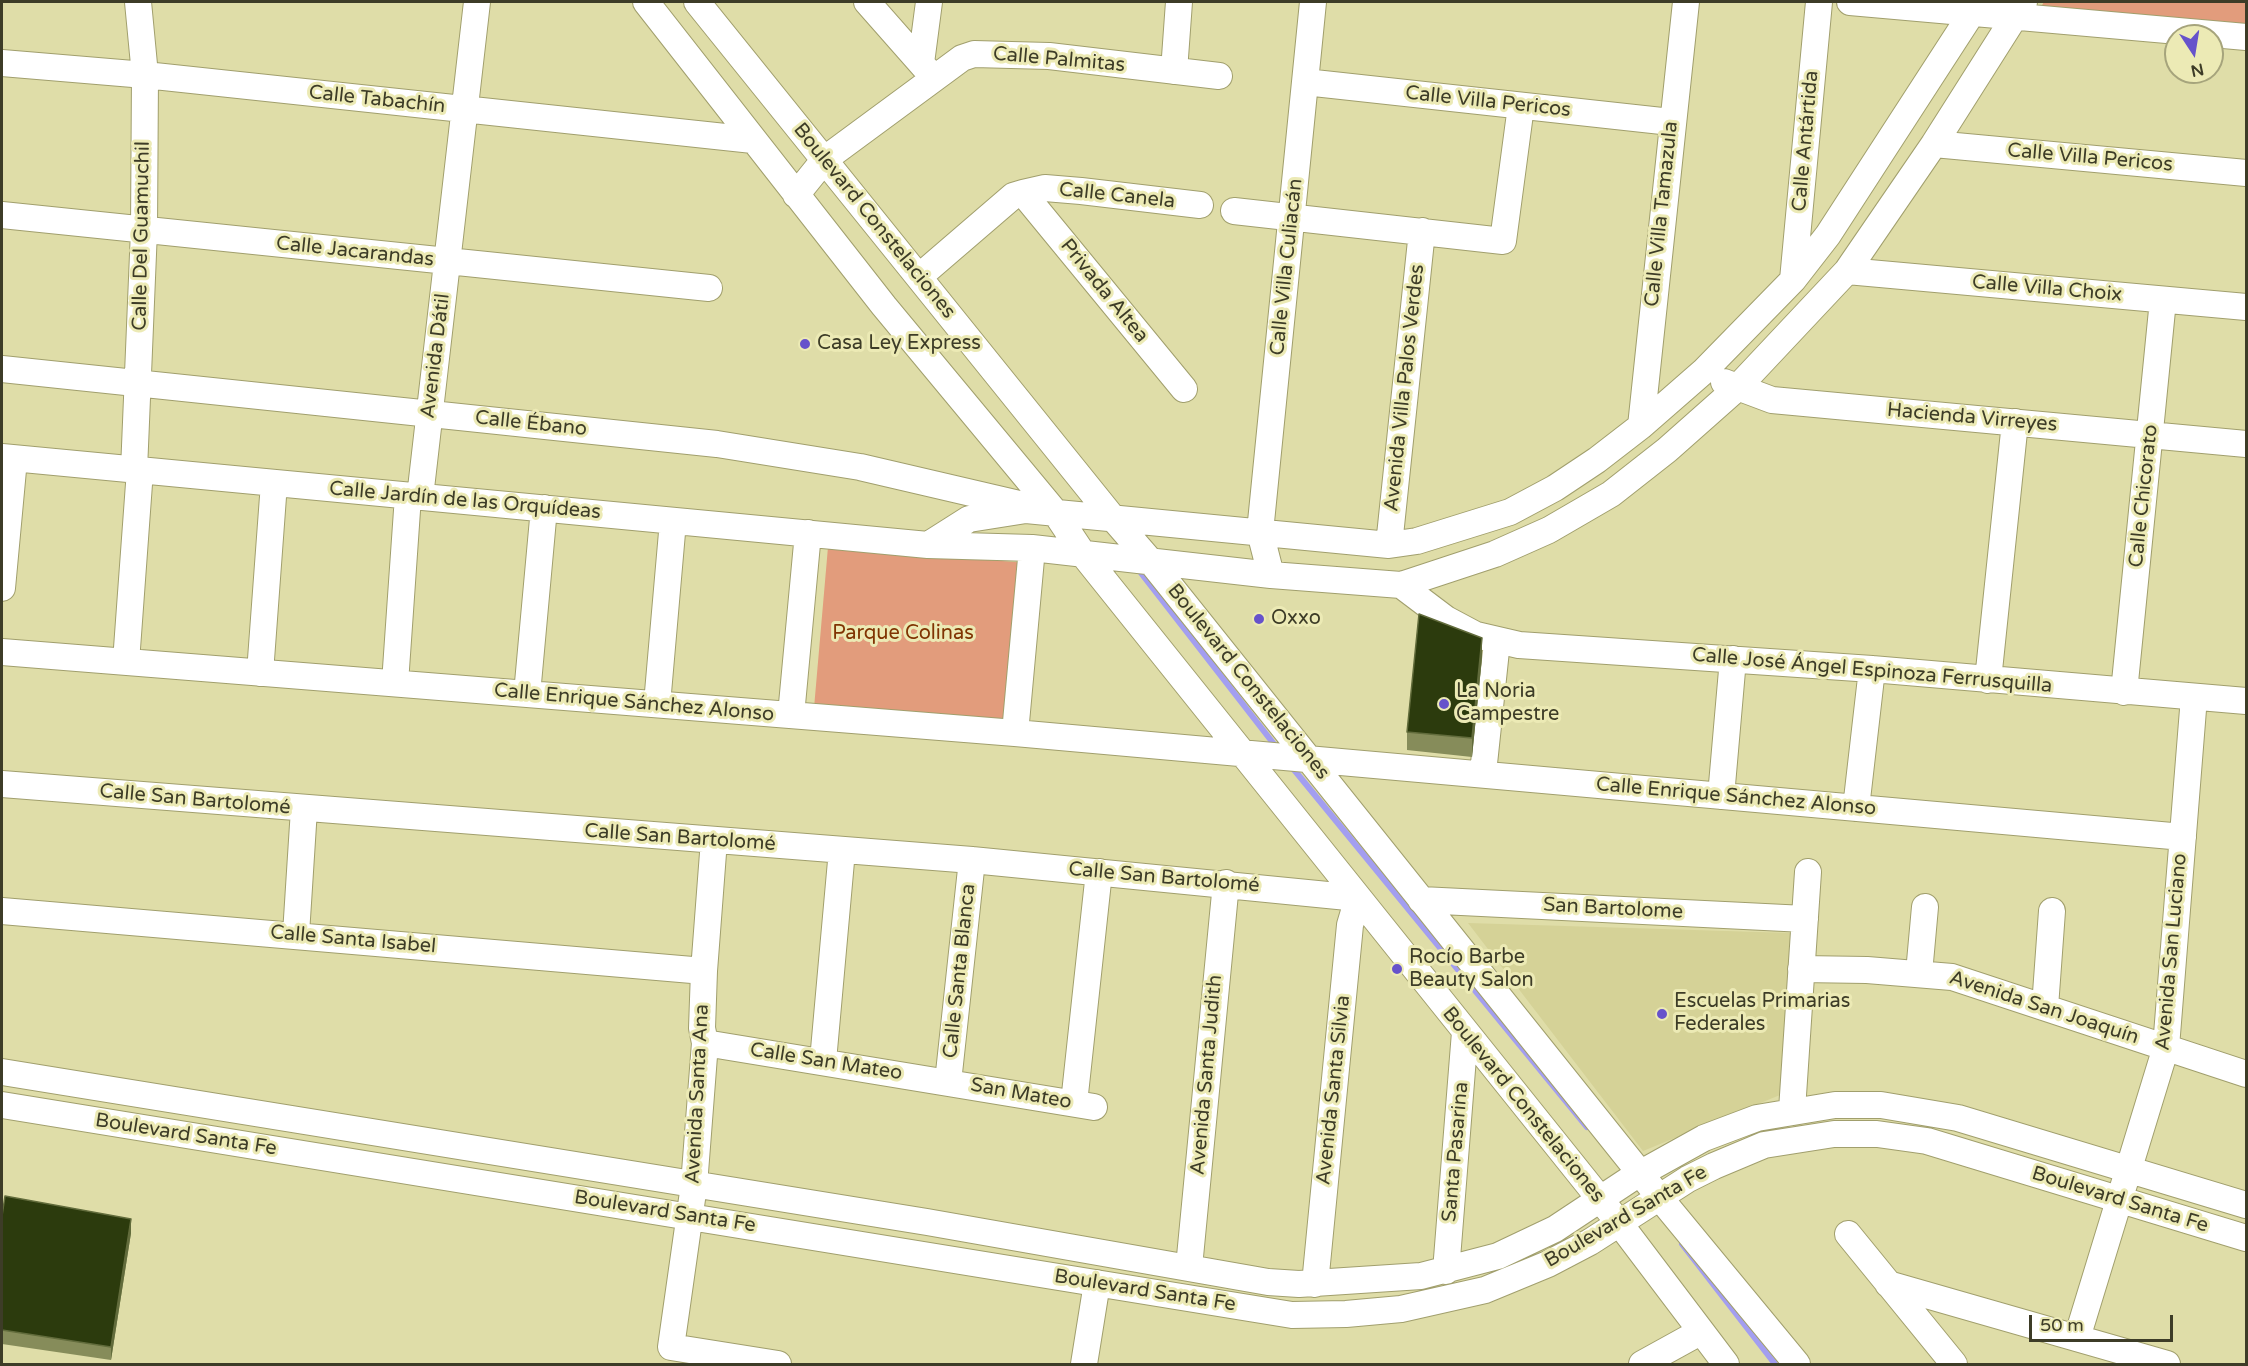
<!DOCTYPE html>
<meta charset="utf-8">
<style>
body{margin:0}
#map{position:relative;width:2248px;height:1366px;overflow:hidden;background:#dfdda8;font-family:"Varela Round",sans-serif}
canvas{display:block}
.frame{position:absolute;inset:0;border:3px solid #3d3c27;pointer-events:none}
.north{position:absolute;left:2164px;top:24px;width:60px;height:60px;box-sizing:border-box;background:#eceab5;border:2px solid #a6a47c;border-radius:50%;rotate:168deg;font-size:16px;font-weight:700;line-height:24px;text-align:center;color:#3d3c27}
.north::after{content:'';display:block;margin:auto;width:21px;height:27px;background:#6652cb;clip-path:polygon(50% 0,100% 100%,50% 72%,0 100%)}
.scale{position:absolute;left:2029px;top:1315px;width:144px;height:27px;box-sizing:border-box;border:3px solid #3d3c27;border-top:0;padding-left:8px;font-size:18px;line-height:21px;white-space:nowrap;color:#3d3c27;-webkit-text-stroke:4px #eceab5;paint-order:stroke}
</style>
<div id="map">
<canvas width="2248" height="1366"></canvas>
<div class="frame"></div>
<div class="north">N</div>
<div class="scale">50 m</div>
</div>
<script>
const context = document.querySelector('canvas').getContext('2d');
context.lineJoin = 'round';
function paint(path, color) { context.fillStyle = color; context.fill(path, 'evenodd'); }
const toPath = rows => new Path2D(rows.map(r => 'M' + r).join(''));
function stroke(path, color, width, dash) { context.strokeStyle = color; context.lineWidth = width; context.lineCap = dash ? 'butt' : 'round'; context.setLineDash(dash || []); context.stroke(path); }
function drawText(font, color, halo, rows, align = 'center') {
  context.font = font + ' "Varela Round",sans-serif'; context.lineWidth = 6; context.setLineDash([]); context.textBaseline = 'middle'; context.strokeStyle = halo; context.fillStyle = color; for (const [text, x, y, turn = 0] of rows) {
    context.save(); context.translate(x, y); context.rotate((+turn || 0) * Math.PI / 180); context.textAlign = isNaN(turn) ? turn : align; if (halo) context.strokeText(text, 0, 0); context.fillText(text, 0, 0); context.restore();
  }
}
paint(toPath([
 [1468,923,1791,933,1780,1095,1643,1151]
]), '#d5d297');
paint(toPath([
 [2044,2,2246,2,2246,29,2040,8],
 [828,547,1027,563,1015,723,814,708]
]), '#e29c7c');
stroke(toPath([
 [1141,573,1277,748],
 [1291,766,1587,1127],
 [1682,1244,1775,1364]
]), '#a39ef0', 6);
const minor = toPath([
 [646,2,884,306,1055,512,1083,554,1620,1224,1726,1364],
 [697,2,1112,517,1152,563,1660,1198,1797,1364],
 [867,2,934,78],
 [1850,2,2246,37],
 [2,63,145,75,753,140],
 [921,63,929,2],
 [1174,71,1179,2],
 [1305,82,1671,122],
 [1934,144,2246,173],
 [1023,193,1184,389],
 [796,195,825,159,962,58,974,54,1049,56,1219,76],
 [1234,211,1503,241,1521,106],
 [2,215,709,288],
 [1847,271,2246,307],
 [920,276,1013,196,1023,193,1045,188,1081,191,1200,205],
 [1793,280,1819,2],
 [2,369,717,444,860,467,1023,505],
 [1724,382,1772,400,2246,444],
 [1641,426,1686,2],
 [2,457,928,545,1032,548,1271,575,1401,585,1495,554,1549,530,1611,494,1667,450,1737,388,1847,271,1934,144,2024,2],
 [134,470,144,230,145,75,138,2],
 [420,497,477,2],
 [928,545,969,519,1026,510,1389,545,1417,541,1510,512,1555,488,1597,460,1641,426,1704,371,1793,280,1828,235,1979,2],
 [1389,545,1422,231],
 [1271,575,1260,532,1313,2],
 [1401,585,1446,619,1476,635,1519,645,1872,669,2246,701],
 [2,588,14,459],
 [2,652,1015,733,2183,837],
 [126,662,140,470],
 [260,673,274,483],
 [1988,680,2015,422],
 [395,683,408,496],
 [2124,692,2163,300],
 [527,694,544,508],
 [657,704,673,521],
 [791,715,808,533],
 [1015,733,1032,548],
 [1483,773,1497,641],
 [2,784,972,860,1358,898,1350,925,1315,1284],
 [1721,796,1733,659],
 [1856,808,1872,669],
 [714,840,704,971,702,1028,705,1043,694,1185,671,1347,778,1364],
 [1421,900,1805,919],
 [2,911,704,971],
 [296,934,304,809],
 [1801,969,1867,970,1952,977,2246,1074],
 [1919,973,1925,907],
 [2045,1007,2052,911],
 [705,1043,1094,1107],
 [823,1061,842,850],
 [2,1072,927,1222,1268,1282,1299,1284,1421,1276,1498,1256,1555,1229,1632,1178,1704,1138,1757,1118,1835,1105,1881,1105,1958,1118,2246,1205],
 [948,1082,972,860],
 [1074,1103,1099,872],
 [2,1105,1292,1315,1346,1314,1401,1309,1485,1290,1548,1264,1590,1242,1688,1179,1714,1166,1764,1145,1834,1134,1877,1134,1927,1141,2246,1238],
 [1792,1110,1808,872],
 [1848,1234,1954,1364],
 [1189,1267,1226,883],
 [1446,1271,1465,1032],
 [1888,1284,2167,1364],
 [2077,1338,2166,1047,2194,697],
 [1084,1364,1097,1283],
 [1642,1364,1700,1332]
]);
stroke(minor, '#a19f6d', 28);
stroke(minor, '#fff', 26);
paint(toPath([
 [1482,657,1472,757,1407,750,1407,732],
 [2,1216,131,1233,111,1360,2,1344]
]), '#868c5a');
paint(toPath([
 [1482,638,1482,657,1472,757,1472,738],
 [131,1219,131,1233,111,1360,111,1347]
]), '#626c3c');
const building = toPath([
 [1419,614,1482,638,1472,738,1407,732,1419,614],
 [5,1196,131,1219,111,1347,2,1330,2,1216,5,1196]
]);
paint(building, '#2c3b0d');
stroke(building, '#626c3c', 1.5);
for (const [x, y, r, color] of [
 [805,344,6,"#6652cb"],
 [1259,619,6,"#6652cb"],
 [1444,704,6,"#6652cb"],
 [1397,969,6,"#6652cb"],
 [1662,1014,6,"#6652cb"]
]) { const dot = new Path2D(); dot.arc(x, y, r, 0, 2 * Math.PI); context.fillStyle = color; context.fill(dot); stroke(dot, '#eceab5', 2); }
drawText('20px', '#3d3c27', '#eceab5', [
 ["Calle Palmitas",1059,60,5],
 ["Calle Tabachín",377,100,6],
 ["Calle Villa Pericos",1488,102,6],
 ["Calle Antártida",1806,141,-85],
 ["Calle Villa Pericos",2090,158,5],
 ["Calle Canela",1117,196,6],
 ["Calle Villa Tamazula",1662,214,-84],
 ["Boulevard Constelaciones",874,221,51],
 ["Calle Del Guamuchil",142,236,-89],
 ["Calle Jacarandas",355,252,6],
 ["Calle Villa Culiacán",1287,267,-84],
 ["Calle Villa Choix",2047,289,5],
 ["Privada Altea",1104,291,51],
 ["Avenida Dátil",436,356,-83],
 ["Avenida Villa Palos Verdes",1405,388,-84],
 ["Hacienda Virreyes",1972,418,5],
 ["Calle Ébano",531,424,6],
 ["Calle Chicorato",2144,496,-84],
 ["Calle Jardín de las Orquídeas",465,501,5],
 ["Calle José Ángel Espinoza Ferrusquilla",1872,671,5],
 ["Boulevard Constelaciones",1248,682,51],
 ["Calle Enrique Sánchez Alonso",634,703,5],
 ["Calle Enrique Sánchez Alonso",1736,797,5],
 ["Calle San Bartolomé",195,800,5],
 ["Calle San Bartolomé",680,838,4],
 ["Calle San Bartolomé",1164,878,5],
 ["San Bartolome",1613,909,3],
 ["Calle Santa Isabel",353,940,5],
 ["Avenida San Luciano",2172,952,-85],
 ["Calle Santa Blanca",960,971,-84],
 ["Avenida San Joaquín",2044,1008,18],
 ["Calle San Mateo",826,1062,9],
 ["Avenida Santa Judith",1207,1075,-85],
 ["Avenida Santa Silvia",1334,1090,-84],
 ["Avenida Santa Ana",698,1094,-87],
 ["San Mateo",1021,1094,10],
 ["Boulevard Constelaciones",1523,1105,51],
 ["Boulevard Santa Fe",186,1135,9],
 ["Santa Pasarina",1456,1152,-85],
 ["Boulevard Santa Fe",2120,1200,17],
 ["Boulevard Santa Fe",665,1212,9],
 ["Boulevard Santa Fe",1626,1217,-30],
 ["Boulevard Santa Fe",1145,1291,9]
]);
drawText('20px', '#3d3c27', '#eceab5', [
 ["Casa Ley Express",817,344],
 ["Oxxo",1271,619],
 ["La Noria",1456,692],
 ["Campestre",1456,715],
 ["Rocío Barbe",1409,958],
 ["Beauty Salon",1409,981],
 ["Escuelas Primarias",1674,1002],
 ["Federales",1674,1025]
], 'left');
drawText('20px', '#803403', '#eceab5', [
 ["Parque Colinas",903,634]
]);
</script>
